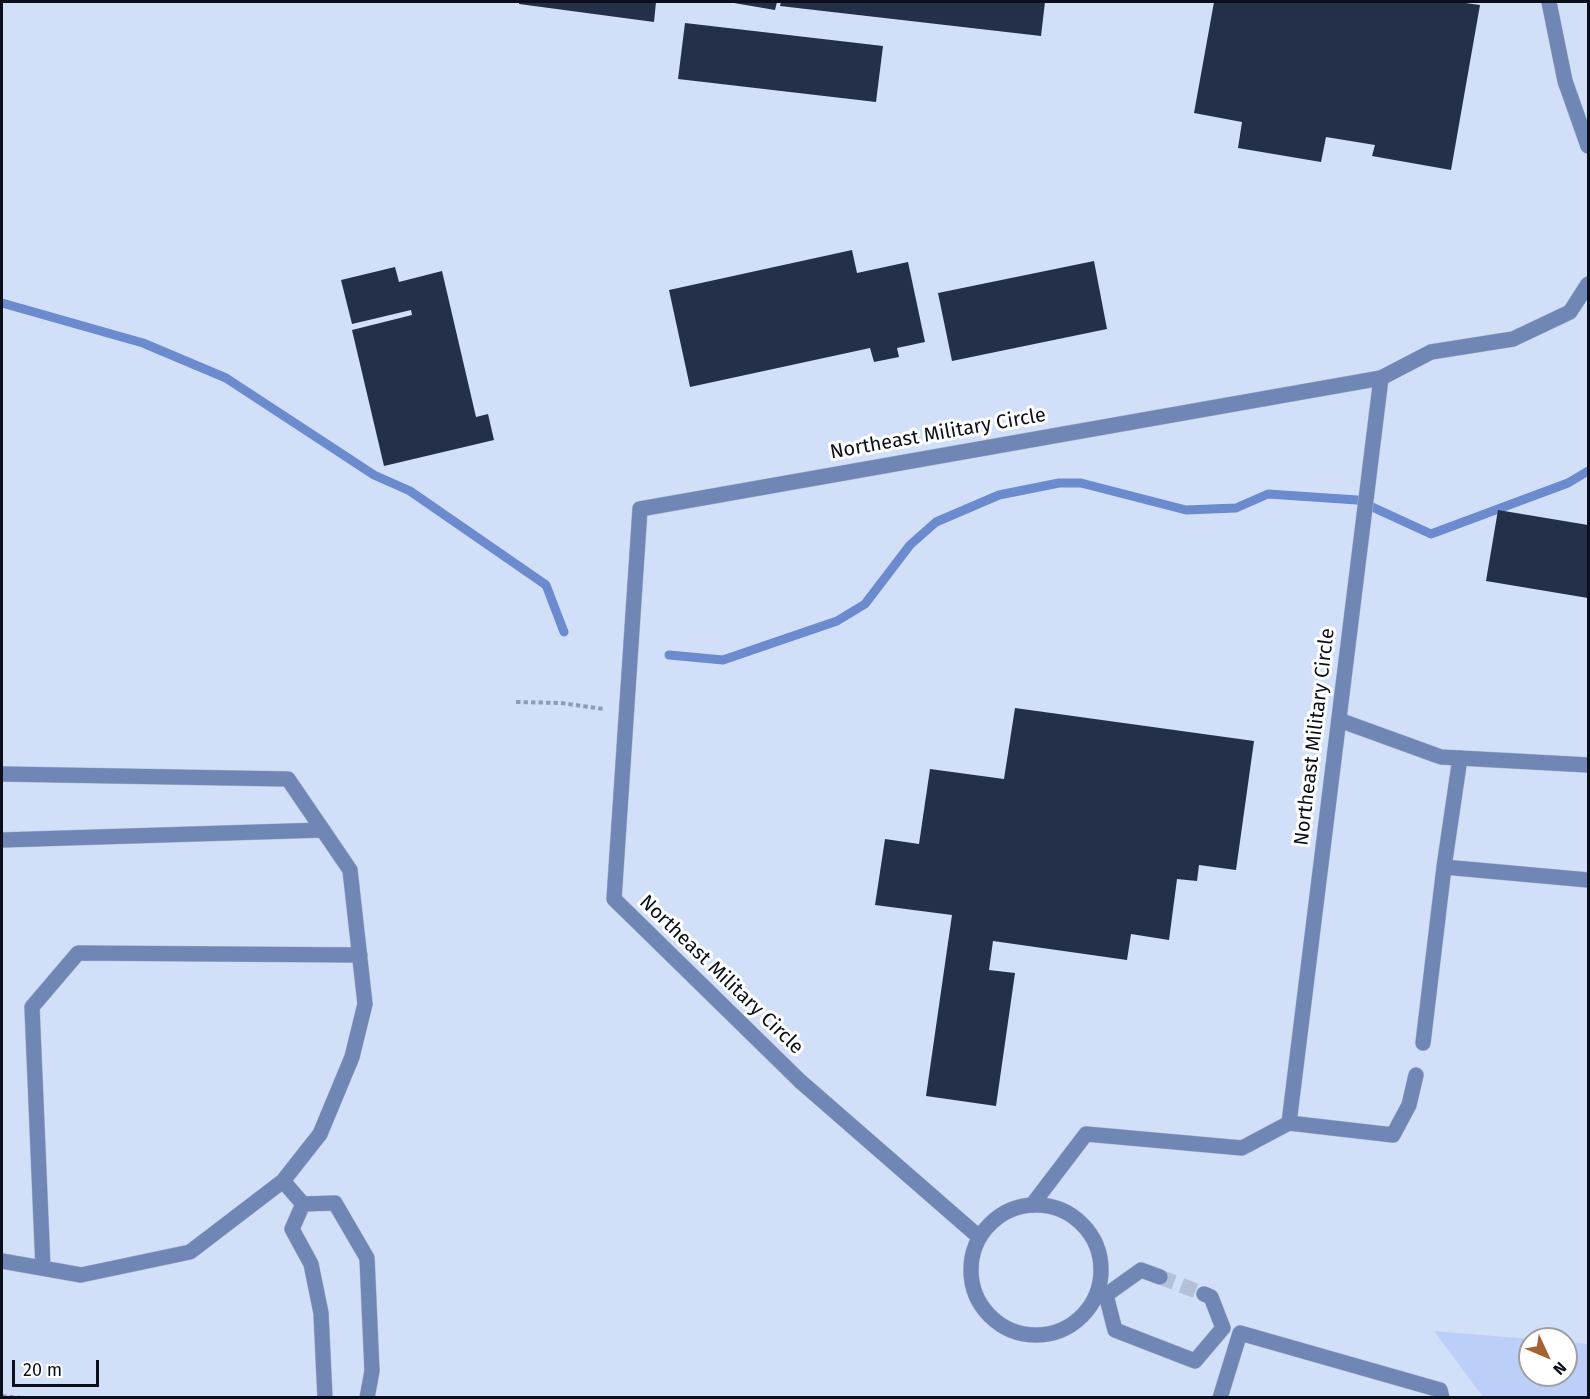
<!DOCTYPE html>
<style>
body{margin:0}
#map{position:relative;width:1590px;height:1399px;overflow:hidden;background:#d2dff9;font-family:"Fira Sans",sans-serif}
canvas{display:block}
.frame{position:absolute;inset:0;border:3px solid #0a0f1a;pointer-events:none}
.north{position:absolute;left:1518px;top:1327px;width:60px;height:60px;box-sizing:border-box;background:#fff;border:2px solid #9d9fa3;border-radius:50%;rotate:134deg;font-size:16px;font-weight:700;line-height:24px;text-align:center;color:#0a0f1a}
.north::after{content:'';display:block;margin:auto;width:21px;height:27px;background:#a66332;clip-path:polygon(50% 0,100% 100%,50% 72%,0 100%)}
.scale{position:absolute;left:12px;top:1360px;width:87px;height:27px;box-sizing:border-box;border:3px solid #0a0f1a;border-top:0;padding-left:8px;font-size:18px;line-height:21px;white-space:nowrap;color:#0a0f1a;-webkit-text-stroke:4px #fff;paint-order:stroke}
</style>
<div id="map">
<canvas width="1590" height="1399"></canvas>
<div class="frame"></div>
<div class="north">N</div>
<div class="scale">20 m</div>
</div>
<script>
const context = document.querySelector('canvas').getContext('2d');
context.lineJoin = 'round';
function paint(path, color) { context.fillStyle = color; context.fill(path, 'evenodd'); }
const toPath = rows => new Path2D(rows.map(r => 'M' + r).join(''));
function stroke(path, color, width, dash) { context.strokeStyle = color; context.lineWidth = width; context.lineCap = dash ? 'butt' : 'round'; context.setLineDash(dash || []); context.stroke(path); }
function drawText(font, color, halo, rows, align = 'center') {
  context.font = font + ' "Fira Sans",sans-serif'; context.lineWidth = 6; context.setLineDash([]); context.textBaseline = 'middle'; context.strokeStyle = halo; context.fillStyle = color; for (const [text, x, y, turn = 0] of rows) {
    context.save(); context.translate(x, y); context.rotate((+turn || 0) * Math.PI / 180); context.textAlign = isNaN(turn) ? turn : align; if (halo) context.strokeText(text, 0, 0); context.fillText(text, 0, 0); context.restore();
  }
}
paint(toPath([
 [1434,1331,1530,1339,1530,1375,1566,1375,1566,1342,1588,1344,1588,1397,1483,1397]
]), '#bbcff8');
stroke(toPath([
 [2,303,143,343,226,378,374,475,410,491,546,585,564,632],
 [669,655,723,660,837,621,865,604,910,545,936,522,999,495,1059,483,1081,483,1186,510,1236,508,1268,494,1357,500,1431,534,1568,483,1588,471]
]), '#6b8bce', 9);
paint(toPath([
 [519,2,656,2,654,22,519,4],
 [728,2,777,2,775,10],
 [781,2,1045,2,1041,36,780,6],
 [1214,2,1458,2,1480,5,1451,170,1372,156,1375,145,1326,137,1321,162,1238,148,1242,122,1194,113],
 [685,23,883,46,876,102,678,79],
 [852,250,857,273,908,262,925,342,897,348,899,357,874,362,870,348,690,387,669,290],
 [1094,261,1107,329,952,361,938,293],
 [395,267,399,282,442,271,476,417,488,414,494,440,384,466,352,330,412,315,411,310,352,324,341,280],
 [1498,510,1588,525,1588,598,1486,581],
 [1015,708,1254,741,1236,870,1199,865,1197,881,1177,879,1169,940,1131,934,1127,960,993,941,989,970,1015,973,996,1106,926,1096,952,915,875,905,885,839,919,844,930,769,1004,779]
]), '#243049');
stroke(toPath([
 [1160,1277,1204,1294]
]), '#b4c0d8', 15, [15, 8]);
const lane = toPath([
 [1549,2,1565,81,1588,146],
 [1381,378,1431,352,1513,339,1570,312,1588,284],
 [1339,720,1441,757,1588,765],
 [1460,758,1444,867,1588,880],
 [2,774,288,779,350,870,365,1004,352,1057,320,1134,283,1181,190,1252,81,1275,2,1261],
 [2,840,323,830],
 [1423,1043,1444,867],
 [283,1181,303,1204],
 [1032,1205,1086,1134,1242,1148,1289,1123,1393,1135,1409,1105,1416,1075],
 [43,1268,32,1007,78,953,360,955],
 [325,1398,321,1313,311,1264,292,1229,303,1204,335,1203,367,1258,372,1371,367,1398]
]);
const street = toPath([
 '971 1270a65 65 0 1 1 130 0a65 65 0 1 1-130 0Z',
 [979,1237,800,1081,614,899,640,509,1381,378,1289,1123],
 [1160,1277,1141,1270,1106,1295,1115,1330,1195,1361,1223,1328,1211,1297,1204,1294],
 [1220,1398,1240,1333,1440,1390,1442,1398]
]);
stroke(lane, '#aebad1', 16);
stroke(street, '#aebad1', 16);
stroke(toPath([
 [516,702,561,703,604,709],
 [2,1396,21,1398]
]), '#919cb1', 4, [4.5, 3]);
stroke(lane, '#7087b6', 15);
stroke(street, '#7087b6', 15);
drawText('20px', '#0a0f1a', '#fff', [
 ["Northeast Military Circle",938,434,-10],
 ["Northeast Military Circle",1315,737,-83],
 ["Northeast Military Circle",721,975,44]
]);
</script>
